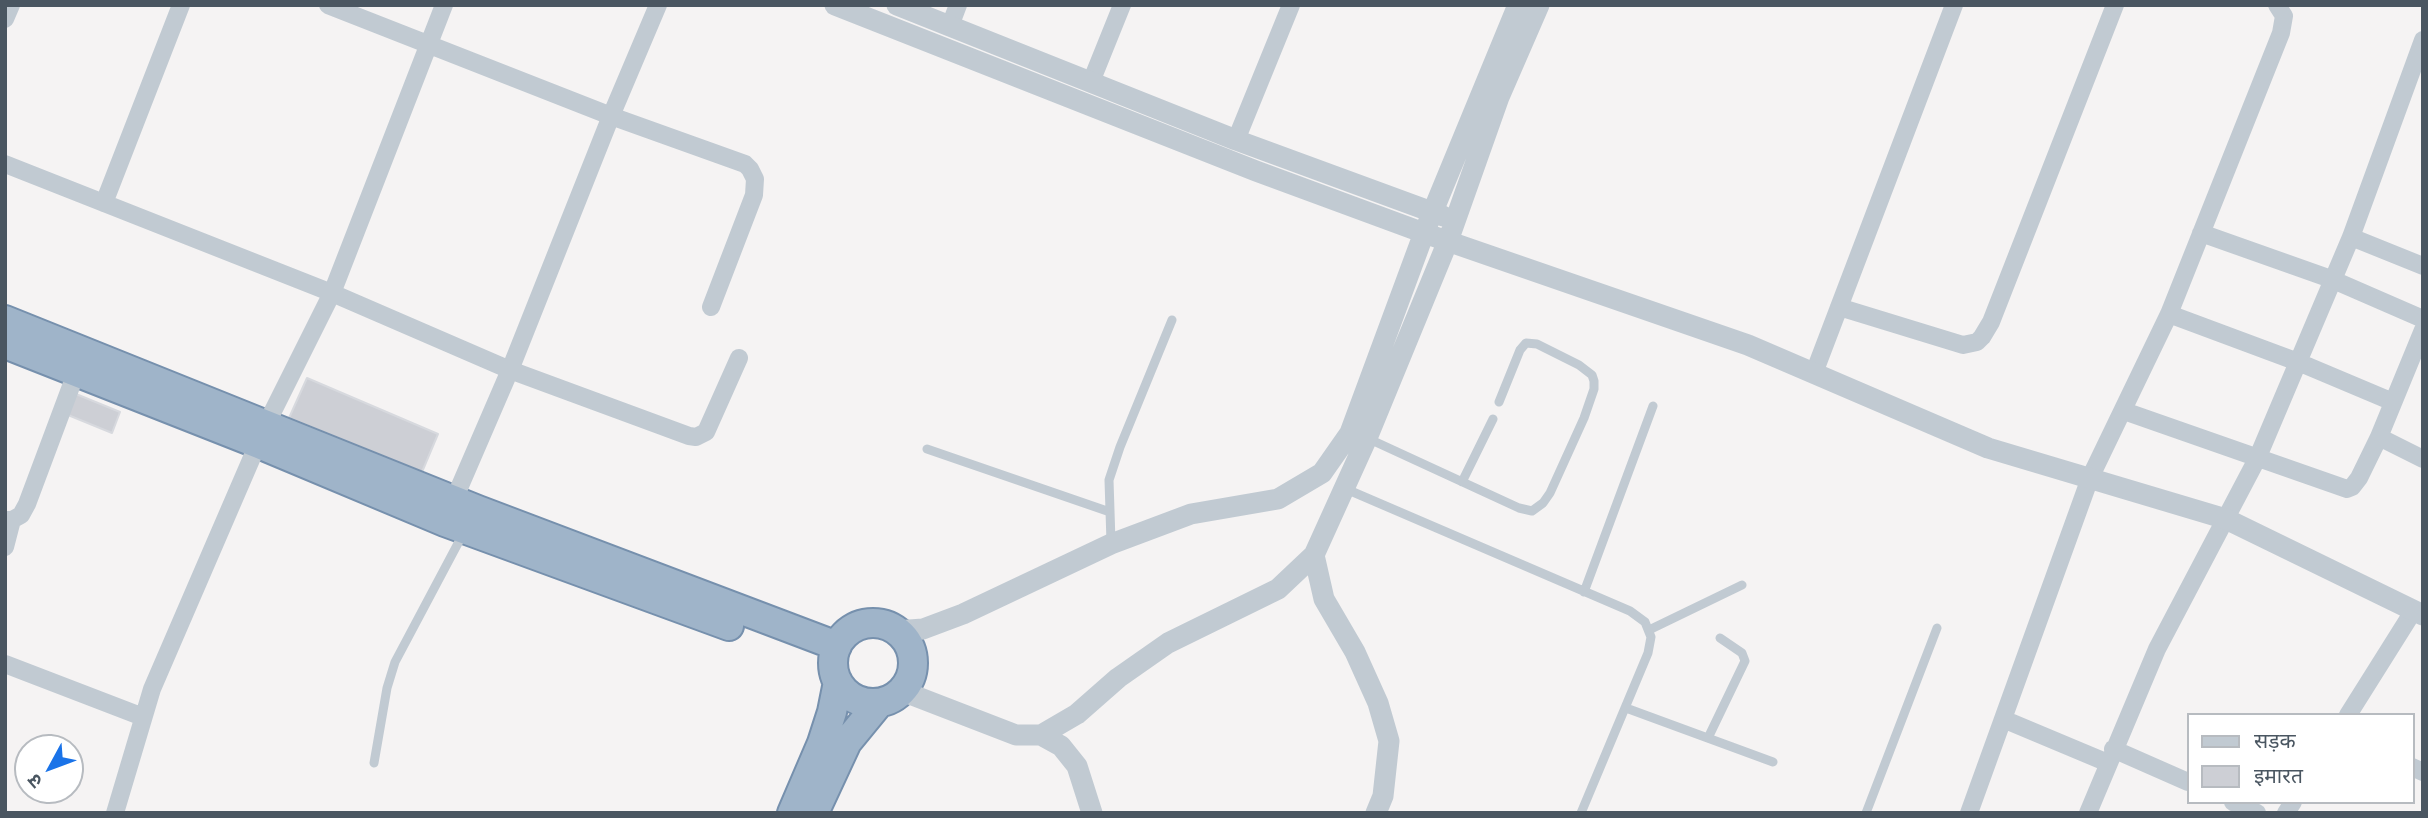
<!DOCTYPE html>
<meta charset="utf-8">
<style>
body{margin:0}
#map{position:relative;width:2428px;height:818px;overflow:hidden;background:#f5f3f3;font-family:Barlow,"Noto Sans Devanagari",sans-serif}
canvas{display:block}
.frame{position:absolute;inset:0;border:7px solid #4a5661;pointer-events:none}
.legend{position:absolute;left:2187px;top:713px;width:228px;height:91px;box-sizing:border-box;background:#fff;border:2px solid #b7bbc0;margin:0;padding:9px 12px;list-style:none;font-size:21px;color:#4a5661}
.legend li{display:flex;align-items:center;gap:14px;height:35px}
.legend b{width:35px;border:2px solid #b7bbc0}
.north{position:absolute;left:14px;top:734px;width:70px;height:70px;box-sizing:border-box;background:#fff;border:2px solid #b7bbc0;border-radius:50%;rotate:229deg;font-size:19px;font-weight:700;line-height:28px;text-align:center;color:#4a5661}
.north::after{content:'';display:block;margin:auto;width:24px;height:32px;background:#1a73e8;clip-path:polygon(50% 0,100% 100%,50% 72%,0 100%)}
</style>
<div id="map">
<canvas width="2428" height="818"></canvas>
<div class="frame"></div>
<ul class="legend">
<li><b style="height:9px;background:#c1cad2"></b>सड़क</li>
<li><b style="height:19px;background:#cdcfd5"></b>इमारत</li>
</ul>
<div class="north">उ</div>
</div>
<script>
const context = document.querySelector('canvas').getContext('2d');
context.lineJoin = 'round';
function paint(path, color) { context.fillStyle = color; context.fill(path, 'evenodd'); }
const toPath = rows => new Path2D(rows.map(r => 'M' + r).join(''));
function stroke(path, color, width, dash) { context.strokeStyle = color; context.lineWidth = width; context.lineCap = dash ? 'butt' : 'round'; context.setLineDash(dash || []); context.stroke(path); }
const building = toPath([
 [307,378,438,434,422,472,289,418,307,378],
 [76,394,120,412,112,433,68,415,76,394]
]);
paint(building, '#cdcfd5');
stroke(building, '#d7d9de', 2);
const trunk = toPath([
 [5,320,478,510,837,646],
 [5,344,259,444,445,522,729,626],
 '833 663a40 40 0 1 1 80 0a40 40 0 1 1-80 0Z',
 [792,813,822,743,832,712,838,682],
 [814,813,847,742,879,703]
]);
stroke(trunk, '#7690ad', 32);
stroke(toPath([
 [1367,438,1519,508,1532,511,1543,503,1550,493,1584,418,1594,389,1594,381,1592,375,1579,365,1537,344,1526,343,1520,350,1499,402],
 [927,449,1110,512],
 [1462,482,1493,419],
 [1346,489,1630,611,1645,622,1651,637,1648,653,1581,813],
 [1111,542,1109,480,1120,447,1172,320],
 [1584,592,1653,406],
 [1649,630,1742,585],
 [1626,708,1773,762],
 [1708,738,1745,661,1742,653,1720,638],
 [374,763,387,688,395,662,464,532],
 [1866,813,1937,628]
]), '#c1cad2', 9);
stroke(toPath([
 [328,5,611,116,745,164,750,169,755,179,754,195,711,307],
 [5,19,11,5],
 [950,26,958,5],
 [1091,82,1122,5],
 [1236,140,1291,5],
 [5,164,332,293,510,370,689,436,696,437,706,432,739,358],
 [104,203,181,5],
 [2201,233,2331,279,2423,319],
 [2351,237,2423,266],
 [1839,307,1963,345,1977,342,1982,337,1991,322,2115,5],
 [2169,314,2298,362,2393,402],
 [1814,373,1954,5],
 [2124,411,2347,489,2352,487,2359,478,2379,437,2423,330],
 [2379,437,2423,459],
 [450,509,510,370,611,116,658,5],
 [5,520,12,520,21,515,27,504,76,373],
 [5,547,12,520],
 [5,664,143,717],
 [2348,715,2414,610],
 [2003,719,2108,763],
 [2113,749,2188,782],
 [2412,767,2423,772],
 [2233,802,2257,813],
 [115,813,152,689,266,425,332,293,444,5],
 [1969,813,2090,478,2169,314,2281,33,2284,16,2277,5],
 [2088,813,2157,649,2257,459,2351,237,2423,40],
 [2286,813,2293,802]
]), '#c1cad2', 18);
stroke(toPath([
 [835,5,1256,171,1424,233,1748,345,1988,448,2226,519,2423,615],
 [897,5,1236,140,1443,216],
 [1314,555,1324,599,1355,652,1378,703,1389,741,1383,796,1376,813],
 [896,631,923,629,963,614,1111,544,1191,514,1278,499,1322,473,1350,433,1424,233,1518,5],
 [902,691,1016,735,1041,735,1077,714,1118,678,1168,643,1278,589,1314,555,1367,438,1448,241,1499,97,1539,5],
 [1041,735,1061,746,1077,766,1092,813]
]), '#c1cad2', 21);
stroke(trunk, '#9fb4c9', 28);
</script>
